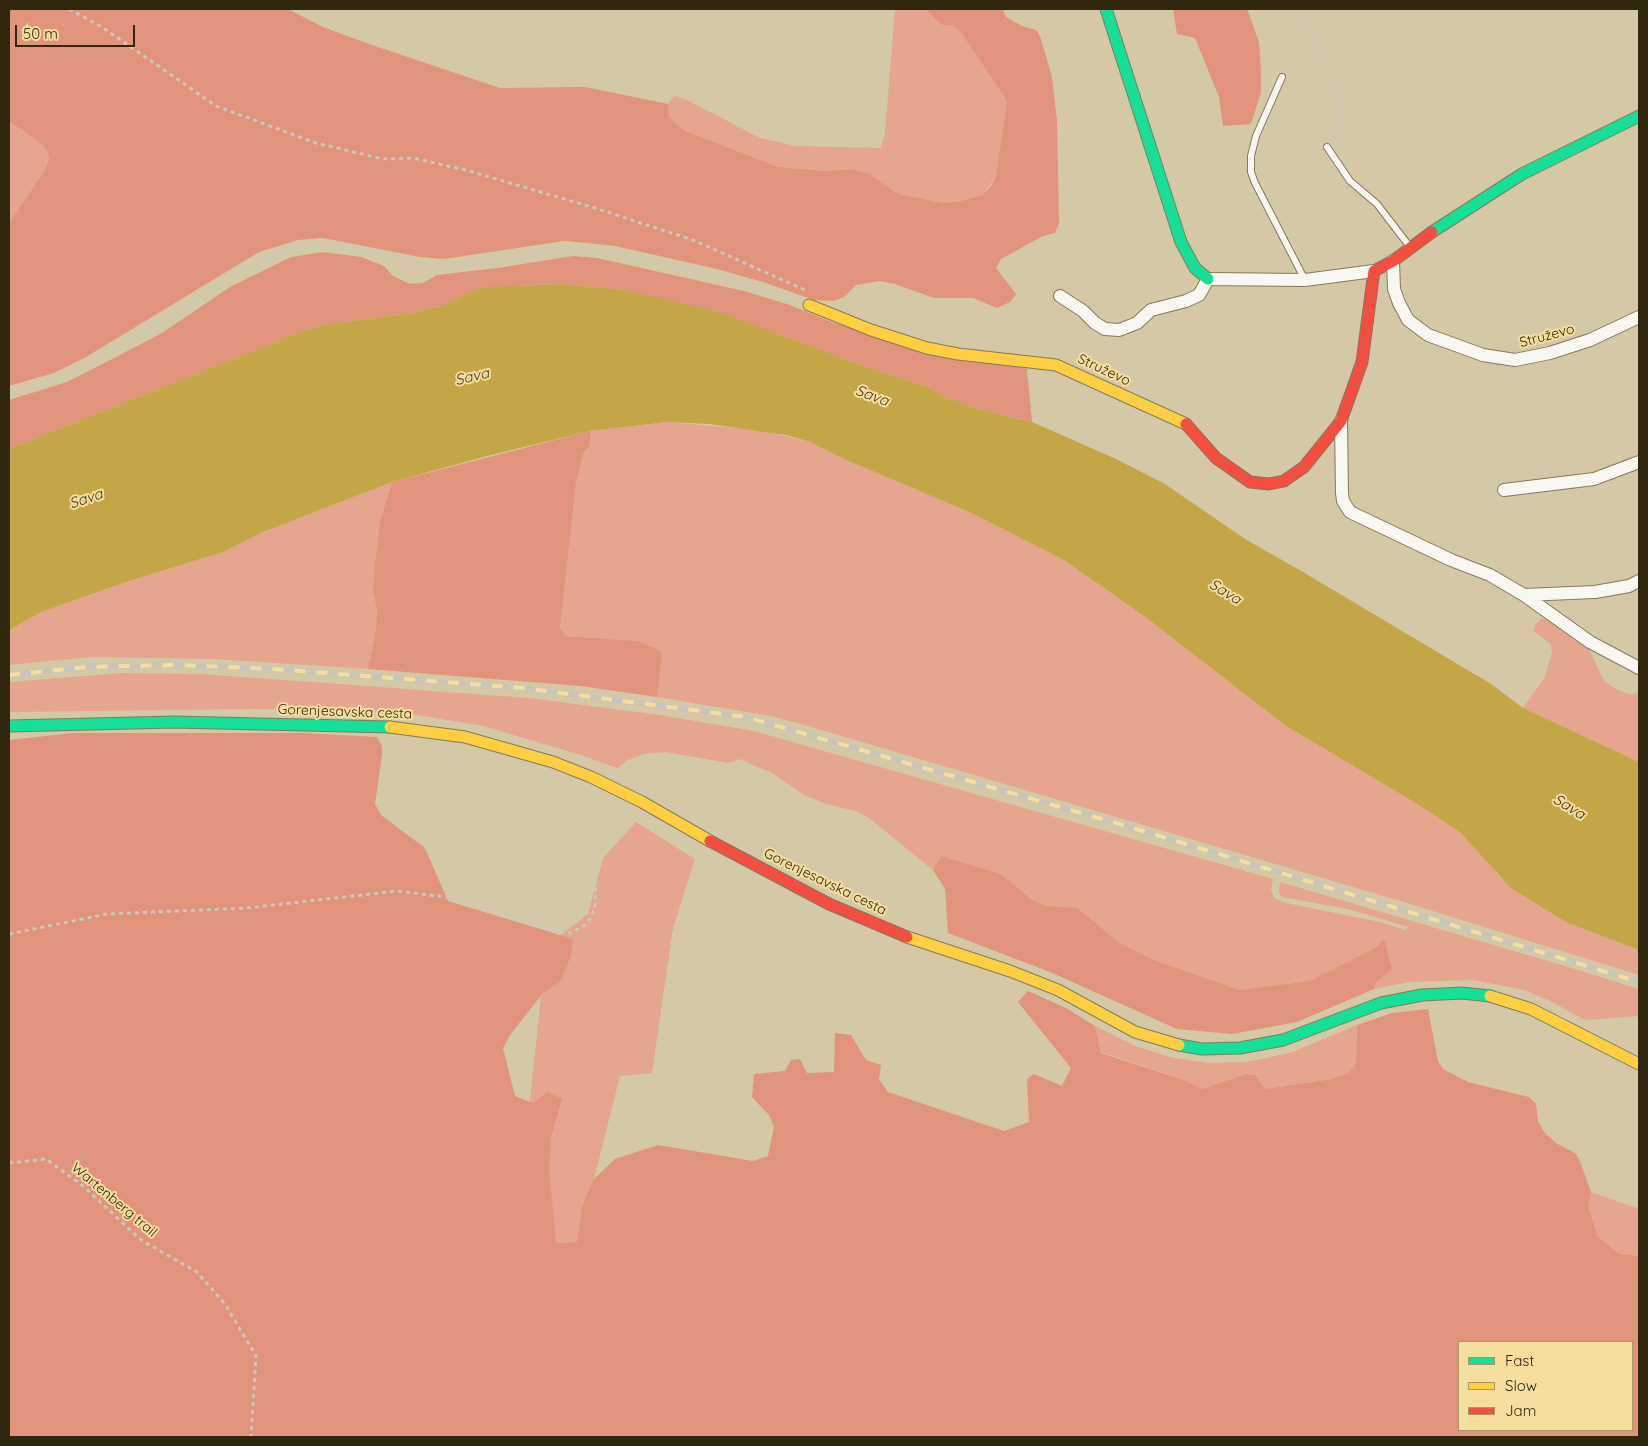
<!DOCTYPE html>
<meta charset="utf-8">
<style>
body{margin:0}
#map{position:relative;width:1648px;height:1446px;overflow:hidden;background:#d5c8a7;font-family:Quicksand,sans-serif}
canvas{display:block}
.frame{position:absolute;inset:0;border:10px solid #31270e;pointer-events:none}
.legend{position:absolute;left:1458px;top:1341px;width:175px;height:90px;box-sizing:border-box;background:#f6de9f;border:1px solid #a79565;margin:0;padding:6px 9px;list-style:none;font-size:15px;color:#31270e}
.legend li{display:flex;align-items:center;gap:10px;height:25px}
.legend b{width:25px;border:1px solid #a79565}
.scale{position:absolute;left:15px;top:25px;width:120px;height:22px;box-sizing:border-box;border:2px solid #31270e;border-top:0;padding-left:6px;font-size:15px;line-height:18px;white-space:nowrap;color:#31270e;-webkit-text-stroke:4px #f6de9f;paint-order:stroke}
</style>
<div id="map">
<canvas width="1648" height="1446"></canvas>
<div class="frame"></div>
<ul class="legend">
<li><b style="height:6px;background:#16e098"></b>Fast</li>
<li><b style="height:6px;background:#ffcf43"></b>Slow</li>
<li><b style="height:6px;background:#f24e42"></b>Jam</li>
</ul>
<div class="scale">50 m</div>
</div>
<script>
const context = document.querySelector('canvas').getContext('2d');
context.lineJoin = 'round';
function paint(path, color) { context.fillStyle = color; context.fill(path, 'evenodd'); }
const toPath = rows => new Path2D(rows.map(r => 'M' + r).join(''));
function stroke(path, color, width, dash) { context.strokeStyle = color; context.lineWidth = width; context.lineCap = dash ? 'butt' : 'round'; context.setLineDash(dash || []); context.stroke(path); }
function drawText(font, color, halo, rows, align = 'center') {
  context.font = font + ' Quicksand,sans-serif'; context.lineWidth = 4; context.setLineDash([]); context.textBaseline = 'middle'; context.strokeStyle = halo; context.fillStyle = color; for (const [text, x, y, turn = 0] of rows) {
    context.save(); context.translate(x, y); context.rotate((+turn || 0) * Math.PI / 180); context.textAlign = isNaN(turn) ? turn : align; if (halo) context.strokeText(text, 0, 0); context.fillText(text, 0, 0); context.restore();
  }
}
paint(toPath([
 [895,9,925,9,942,25,953,25,960,31,1007,101,996,176,983,195,961,201,943,203,898,194,869,174,852,169,826,171,780,167,683,130,669,117,668,104,675,96,687,100,760,138,795,146,881,148,885,133],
 [9,121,42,144,48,153,49,159,45,170,9,223],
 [667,422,759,430,810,442,844,459,967,511,1064,560,1144,616,1286,726,1414,802,1460,832,1486,859,1500,877,1568,923,1639,950,1639,975,1404,902,808,726,770,716,657,697,661,652,638,641,565,636,560,628,576,483,584,451,590,446,590,431],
 [392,482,380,522,373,590,377,611,375,637,368,669,214,659,91,657,9,665,9,630,41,612,129,581,223,552,263,532],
 [1541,619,1548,619,1588,647,1604,681,1614,688,1631,695,1639,692,1639,762,1523,708,1544,679,1552,653,1550,644,1534,631,1535,625],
 [122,673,202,674,529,698,660,715,754,731,1273,879,1271,890,1274,898,1286,903,1380,922,1405,930,1408,927,1348,909,1282,897,1279,893,1280,882,1585,972,1639,989,1639,1016,1585,1020,1548,1000,1524,990,1473,980,1409,982,1374,989,1384,939,1375,948,1310,981,1239,990,1154,960,1118,942,1077,909,1045,906,1031,899,1001,874,941,856,933,870,869,818,856,811,826,804,804,795,772,773,739,759,728,763,666,752,644,754,628,760,617,768,581,755,483,726,399,712,256,709,9,712,9,682],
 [636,822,695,859,673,928,652,1073,620,1076,594,1179,583,1203,577,1242,556,1243,523,1168,546,947,588,914,603,858],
 [1357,1025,1356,1063,1349,1073,1332,1079,1265,1089,1255,1075,1246,1074,1202,1089,1186,1081,1101,1052,1095,1026,1135,1046,1169,1057,1209,1063,1246,1062,1290,1053],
 [1591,1192,1639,1209,1639,1256,1619,1254,1598,1237,1588,1206]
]), '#e5a58e');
paint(toPath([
 [9,9,288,9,323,27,366,43,500,88,585,87,668,104,669,117,683,130,779,167,826,171,852,169,869,174,898,194,943,203,961,201,982,195,991,186,996,176,1007,101,960,31,953,25,942,25,925,9,1003,9,1006,17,1022,26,1036,30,1040,36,1052,77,1057,121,1059,223,1055,233,1043,236,1001,259,996,268,1016,294,1010,302,997,308,973,298,934,298,895,284,880,281,856,285,844,297,833,301,814,300,763,282,717,269,615,246,588,243,564,241,444,259,420,257,323,238,298,240,259,252,86,357,54,373,9,386,9,223,45,170,49,159,48,153,42,144,9,121],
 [1173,9,1247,9,1259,42,1261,71,1261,92,1251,124,1223,126,1219,97,1195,38,1177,34],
 [323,252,361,257,384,266,393,276,410,284,423,283,437,275,498,268,573,256,597,258,744,291,790,305,834,323,1027,369,1032,422,982,410,945,397,928,387,866,367,778,334,626,290,561,284,528,285,472,291,444,305,412,313,336,323,308,329,9,449,9,400,67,382,118,356,162,333,230,287,291,257],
 [590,431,590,446,584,451,576,483,560,628,565,636,638,641,662,652,657,697,581,686,368,669,375,637,377,611,373,590,375,564,380,522,392,482],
 [74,733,303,733,377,737,382,746,382,755,375,804,381,815,425,848,448,901,573,939,571,956,560,982,543,993,510,1035,503,1048,515,1096,533,1103,548,1092,562,1099,551,1137,549,1168,556,1243,577,1242,583,1203,594,1179,615,1159,658,1145,753,1161,768,1156,774,1127,769,1115,752,1097,754,1074,785,1071,791,1060,800,1059,807,1073,834,1072,835,1033,851,1035,866,1060,881,1065,879,1079,888,1092,1004,1131,1029,1122,1027,1079,1034,1074,1062,1086,1071,1068,1018,1002,1028,991,1066,1008,1095,1026,1101,1053,1186,1081,1202,1089,1246,1074,1255,1075,1265,1089,1332,1079,1349,1073,1356,1063,1357,1025,1392,1013,1428,1009,1438,1061,1443,1069,1468,1082,1529,1097,1536,1104,1538,1121,1544,1132,1556,1143,1575,1153,1580,1161,1591,1192,1588,1206,1598,1237,1619,1254,1639,1256,1639,1437,9,1437,9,740],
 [1632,1342,1632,1430,1459,1430,1459,1342],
 [941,856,1001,874,1031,899,1045,906,1077,908,1118,942,1154,960,1239,990,1310,981,1375,948,1384,939,1392,969,1375,983,1374,989,1297,1022,1232,1034,1177,1029,1050,972,948,933,945,889,933,870]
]), '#e1937c');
paint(toPath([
 [561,284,626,290,719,312,866,367,928,387,945,397,982,410,1032,422,1114,458,1165,484,1245,539,1303,572,1491,684,1523,708,1639,762,1639,950,1568,923,1511,888,1460,832,1414,802,1286,726,1144,616,1064,560,967,511,844,459,810,442,786,435,709,424,667,422,590,431,491,455,392,482,263,532,223,552,129,581,41,612,9,630,9,449,308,329,336,323,412,313,444,305,472,291,488,287]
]), '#c4a548');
const lane = toPath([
 [1282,77,1256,136,1251,156,1251,172,1255,183,1305,280],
 [1327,147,1350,181,1377,204,1410,247]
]);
const street = toPath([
 [1393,261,1394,289,1399,303,1408,320,1428,335,1483,355,1515,360,1550,353,1590,340,1639,317],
 [1060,296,1083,311,1095,323,1105,329,1119,330,1137,323,1151,310,1186,301,1199,295,1208,279,1305,280,1374,271],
 [1341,421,1342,493,1343,501,1350,512,1451,560,1490,575,1524,595,1590,642,1639,668],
 [1504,490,1594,479,1639,462],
 [1524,595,1595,592,1629,586,1639,581]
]);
const fast = toPath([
 [1106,9,1181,242,1195,268,1208,279],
 [1432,232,1522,174,1639,116],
 [9,726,174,722,390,727],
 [1179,1045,1202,1049,1240,1048,1283,1040,1381,1003,1422,995,1462,993,1490,996]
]);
const slow = toPath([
 [809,305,871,330,927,348,958,354,1056,365,1186,424],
 [390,727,465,737,553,762,591,777,642,802,710,841],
 [907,937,1010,971,1058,990,1135,1032,1179,1045],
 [1490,996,1531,1009,1639,1064]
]);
const jam = toPath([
 [1186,424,1216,458,1250,482,1269,484,1284,481,1304,467,1341,421,1362,362,1374,271,1393,261,1432,232],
 [710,841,829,904,907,937]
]);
stroke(lane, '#83795d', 8);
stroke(street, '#83795d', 14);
stroke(fast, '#83795d', 13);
stroke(slow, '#83795d', 13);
stroke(jam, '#83795d', 13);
stroke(toPath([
 [69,9,102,27,216,106,316,143,383,159,413,158,466,170,595,208,693,240,805,290],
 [1298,9,1336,87,1343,113,1339,133,1332,140],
 [9,394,62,377,162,324,231,276,293,247,328,245,369,250,406,261,439,267,529,256,553,249,574,248,626,255,710,275,794,300],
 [9,934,107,914,247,908,397,891,455,898,557,931,571,933,587,924,595,908,597,849],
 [9,1163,46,1159,83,1186,141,1240,197,1272,225,1304,256,1356,251,1437]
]), '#ccc8be', 3, [4, 4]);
stroke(lane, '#f9f7f2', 6);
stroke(street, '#f9f7f2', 12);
stroke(fast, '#16e098', 11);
stroke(slow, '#ffcf43', 11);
stroke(jam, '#f24e42', 11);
const rail = toPath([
 [9,675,86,667,179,665,274,669,523,688,746,717,1130,827,1639,982]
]);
stroke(rail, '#c9c5bb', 5.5);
stroke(rail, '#f6de9f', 4, [11]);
drawText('14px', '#31270e', '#f6de9f', [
 ["Struževo",1547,336,-15],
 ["Struževo",1104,370,25],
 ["Gorenjesavska cesta",345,712,2],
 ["Gorenjesavska cesta",825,882,26],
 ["Wartenberg trail",114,1200,40]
]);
drawText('italic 15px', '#423821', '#f6de9f', [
 ["Sava",472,377,-13],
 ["Sava",872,396,20],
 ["Sava",86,499,-19],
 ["Sava",1225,592,32],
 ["Sava",1569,807,31]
]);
</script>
